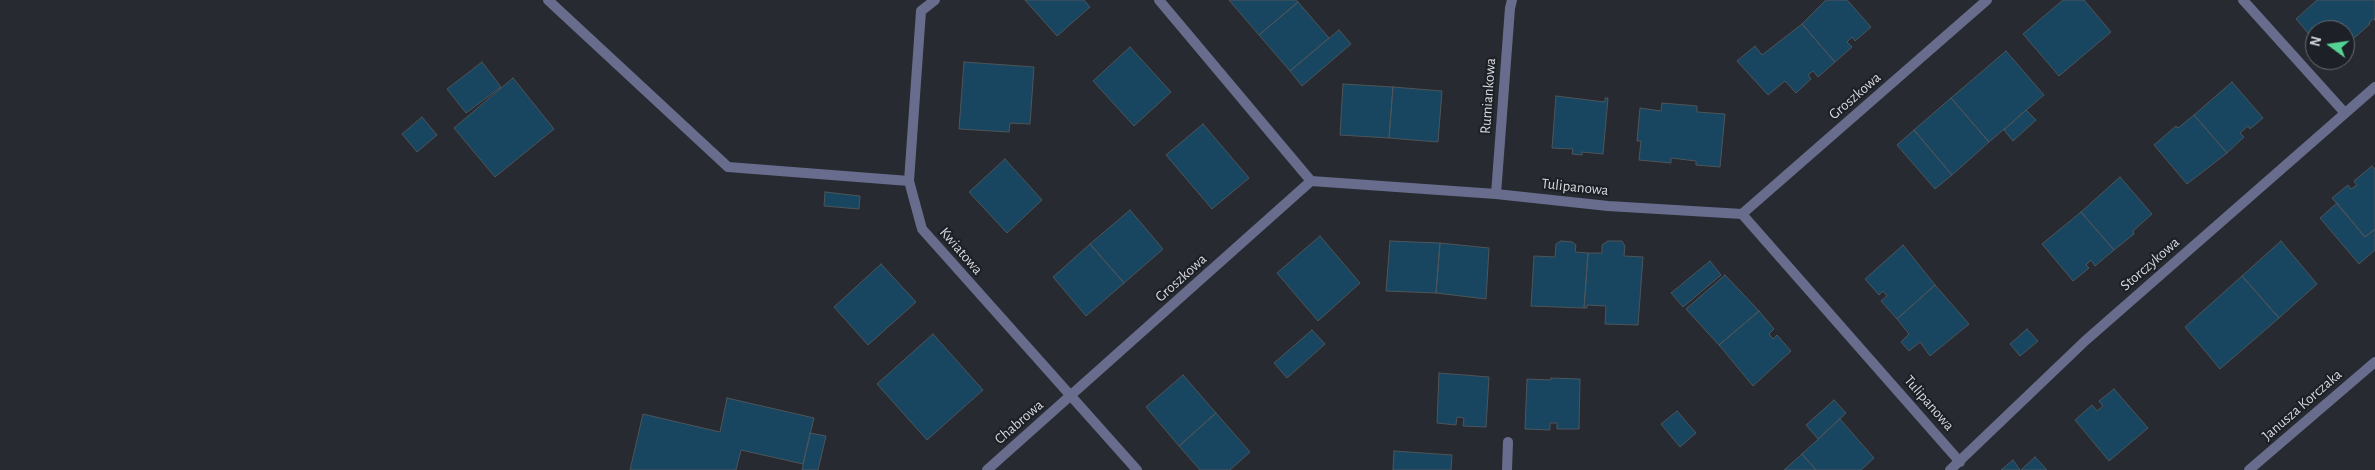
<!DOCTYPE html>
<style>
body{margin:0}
#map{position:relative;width:2375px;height:470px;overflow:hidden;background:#272b31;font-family:"Alegreya Sans",sans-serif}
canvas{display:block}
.north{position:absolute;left:2305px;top:20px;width:50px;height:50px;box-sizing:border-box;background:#1d2127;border:1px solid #676b70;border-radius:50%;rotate:284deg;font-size:14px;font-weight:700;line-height:20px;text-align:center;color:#d7d9dd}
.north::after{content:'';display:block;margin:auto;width:18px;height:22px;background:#54d395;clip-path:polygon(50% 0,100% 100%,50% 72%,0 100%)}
</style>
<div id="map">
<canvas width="2375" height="470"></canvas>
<div class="north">N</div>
</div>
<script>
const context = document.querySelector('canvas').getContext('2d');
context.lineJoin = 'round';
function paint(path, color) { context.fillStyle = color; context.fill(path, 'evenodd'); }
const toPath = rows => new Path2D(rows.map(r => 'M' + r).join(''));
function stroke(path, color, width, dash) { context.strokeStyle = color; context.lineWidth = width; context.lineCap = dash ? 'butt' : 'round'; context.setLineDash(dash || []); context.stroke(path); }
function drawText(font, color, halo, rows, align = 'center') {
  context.font = font + ' "Alegreya Sans",sans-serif'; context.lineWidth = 4.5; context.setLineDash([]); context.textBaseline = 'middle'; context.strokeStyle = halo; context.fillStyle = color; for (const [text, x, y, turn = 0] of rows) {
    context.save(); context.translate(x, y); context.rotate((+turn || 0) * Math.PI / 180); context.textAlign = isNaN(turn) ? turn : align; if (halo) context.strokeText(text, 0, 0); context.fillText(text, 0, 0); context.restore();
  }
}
const building = toPath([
 [1025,0,1084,0,1090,7,1057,36,1025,0],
 [1229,0,1296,0,1298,2,1259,35,1229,0],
 [1826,0,1847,0,1871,27,1855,41,1852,37,1847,42,1852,47,1835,62,1802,24,1826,0],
 [2063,0,2084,0,2111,32,2059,76,2023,34,2063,0],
 [2317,0,2375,0,2375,20,2373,19,2369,23,2370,24,2345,46,2345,30,2315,30,2315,41,2296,19,2317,0],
 [1298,2,1329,38,1290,71,1259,35,1298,2],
 [1802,24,1835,62,1818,77,1813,71,1808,75,1811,79,1796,93,1785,81,1768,95,1737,61,1755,46,1762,55,1802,24],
 [1339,30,1351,44,1302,86,1290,71,1339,30],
 [1130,47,1171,92,1134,126,1093,81,1130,47],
 [2006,51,2044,95,1989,142,1951,98,2006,51],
 [482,62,501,87,466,113,447,89,482,62],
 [964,62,1034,67,1030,124,1010,123,1009,132,959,129,964,62],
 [513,78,554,129,495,177,454,128,513,78],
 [2232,82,2263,118,2250,129,2248,126,2240,133,2244,137,2227,153,2194,115,2232,82],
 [1343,84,1393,87,1389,138,1340,135,1343,84],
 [1393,87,1442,91,1438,142,1389,138,1393,87],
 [1556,96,1605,102,1605,98,1608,98,1603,154,1582,152,1582,155,1572,154,1573,149,1552,148,1556,96],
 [1951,98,1989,142,1952,175,1914,130,1951,98],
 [1662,103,1697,106,1697,112,1725,114,1720,167,1696,165,1696,161,1671,158,1671,163,1639,160,1641,141,1637,141,1640,108,1661,111,1662,103],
 [2026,110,2036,120,2013,141,2004,130,2026,110],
 [2194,115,2227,153,2187,184,2154,145,2176,126,2178,128,2194,115],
 [422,117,437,135,417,152,402,134,422,117],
 [1203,124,1249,178,1212,209,1166,155,1203,124],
 [1914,130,1952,175,1935,189,1897,145,1914,130],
 [1005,159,1042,200,1007,233,969,192,1005,159],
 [2372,166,2375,169,2375,229,2365,237,2332,198,2348,185,2351,189,2357,185,2354,181,2372,166],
 [2120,177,2152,214,2133,231,2134,234,2114,250,2081,212,2120,177],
 [825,192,860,196,859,209,824,206,825,192],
 [2337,203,2365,237,2375,229,2375,250,2359,264,2320,218,2337,203],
 [1130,210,1163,249,1124,283,1090,244,1130,210],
 [2081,212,2114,250,2095,266,2091,260,2086,265,2089,268,2073,281,2042,244,2081,212],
 [1320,236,1360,283,1318,321,1277,273,1320,236],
 [1390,241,1440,243,1436,293,1386,291,1390,241],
 [1561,241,1572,242,1576,245,1575,252,1588,253,1584,308,1531,306,1534,256,1555,257,1556,244,1561,241],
 [1608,241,1622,241,1625,246,1624,256,1643,257,1638,325,1605,324,1606,306,1587,305,1587,308,1584,308,1588,253,1602,253,1602,245,1608,241],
 [2281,241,2317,284,2279,318,2242,276,2281,241],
 [1440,243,1489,248,1486,299,1436,293,1440,243],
 [1090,244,1124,283,1086,316,1053,277,1090,244],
 [1903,245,1935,285,1897,319,1881,301,1887,296,1883,291,1879,295,1865,279,1903,245],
 [1710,261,1721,275,1683,307,1671,293,1710,261],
 [881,264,916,302,868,345,834,307,881,264],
 [1725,275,1759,311,1719,345,1686,309,1725,275],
 [2242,276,2279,318,2220,369,2185,327,2242,276],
 [1935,285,1969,324,1930,356,1920,342,1909,351,1901,342,1909,334,1897,319,1935,285],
 [1759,311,1774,329,1769,334,1773,339,1777,335,1791,351,1753,386,1719,345,1759,311],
 [2027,329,2038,341,2020,356,2010,344,2027,329],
 [1312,330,1325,344,1287,378,1274,363,1312,330],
 [933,334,983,390,927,440,877,384,933,334],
 [1439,373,1489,377,1486,427,1463,426,1464,418,1457,417,1456,425,1437,423,1439,373],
 [1183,375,1216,413,1179,446,1146,407,1183,375],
 [1551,378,1580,379,1579,429,1557,429,1557,423,1550,423,1550,430,1525,429,1527,379,1551,380,1551,378],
 [2114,389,2148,428,2109,461,2075,420,2092,405,2097,411,2103,406,2099,401,2114,389],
 [727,398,814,418,803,464,741,450,736,470,630,470,643,414,720,432,727,398],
 [1834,400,1846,413,1818,439,1806,425,1834,400],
 [1677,411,1696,433,1680,447,1661,424,1677,411],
 [1216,413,1250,452,1230,470,1200,470,1179,446,1216,413],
 [1840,419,1874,458,1861,470,1816,470,1802,454,1840,419],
 [810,433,826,436,818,470,802,470,810,433],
 [1394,451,1452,455,1451,470,1393,470,1394,451],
 [1802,454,1816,470,1784,470,1802,454],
 [2035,457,2047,470,2021,470,2035,457],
 [2013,460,2020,470,2001,470,2013,460]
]);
paint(building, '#184560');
stroke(building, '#4e555a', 1);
stroke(toPath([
 [548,0,728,167,909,181]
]), '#696d8d', 10);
stroke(toPath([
 [935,0,921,11,909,181,922,229,1137,470],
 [1159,0,1311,181,1496,194,1608,206,1742,214,1960,462],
 [2243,0,2344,112],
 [1496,194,1510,8,1512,0],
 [1742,214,1987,0],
 [987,470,1311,181],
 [1507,470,1508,442],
 [1950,470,2085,341,2375,87]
]), '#696d8d', 10);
stroke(toPath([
 [2249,470,2375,362]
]), '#696d8d', 10);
drawText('15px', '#d7d9dd', '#1d2127', [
 ["Rumiankowa",1488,96,-86],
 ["Groszkowa",1855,96,-41],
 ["Tulipanowa",1575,187,6],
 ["Kwiatowa",961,251,49],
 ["Storczykowa",2150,264,-41],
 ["Groszkowa",1181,278,-42],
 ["Tulipanowa",1929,403,49],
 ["Janusza Korczaka",2302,405,-41],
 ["Chabrowa",1019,422,-41]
]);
</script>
